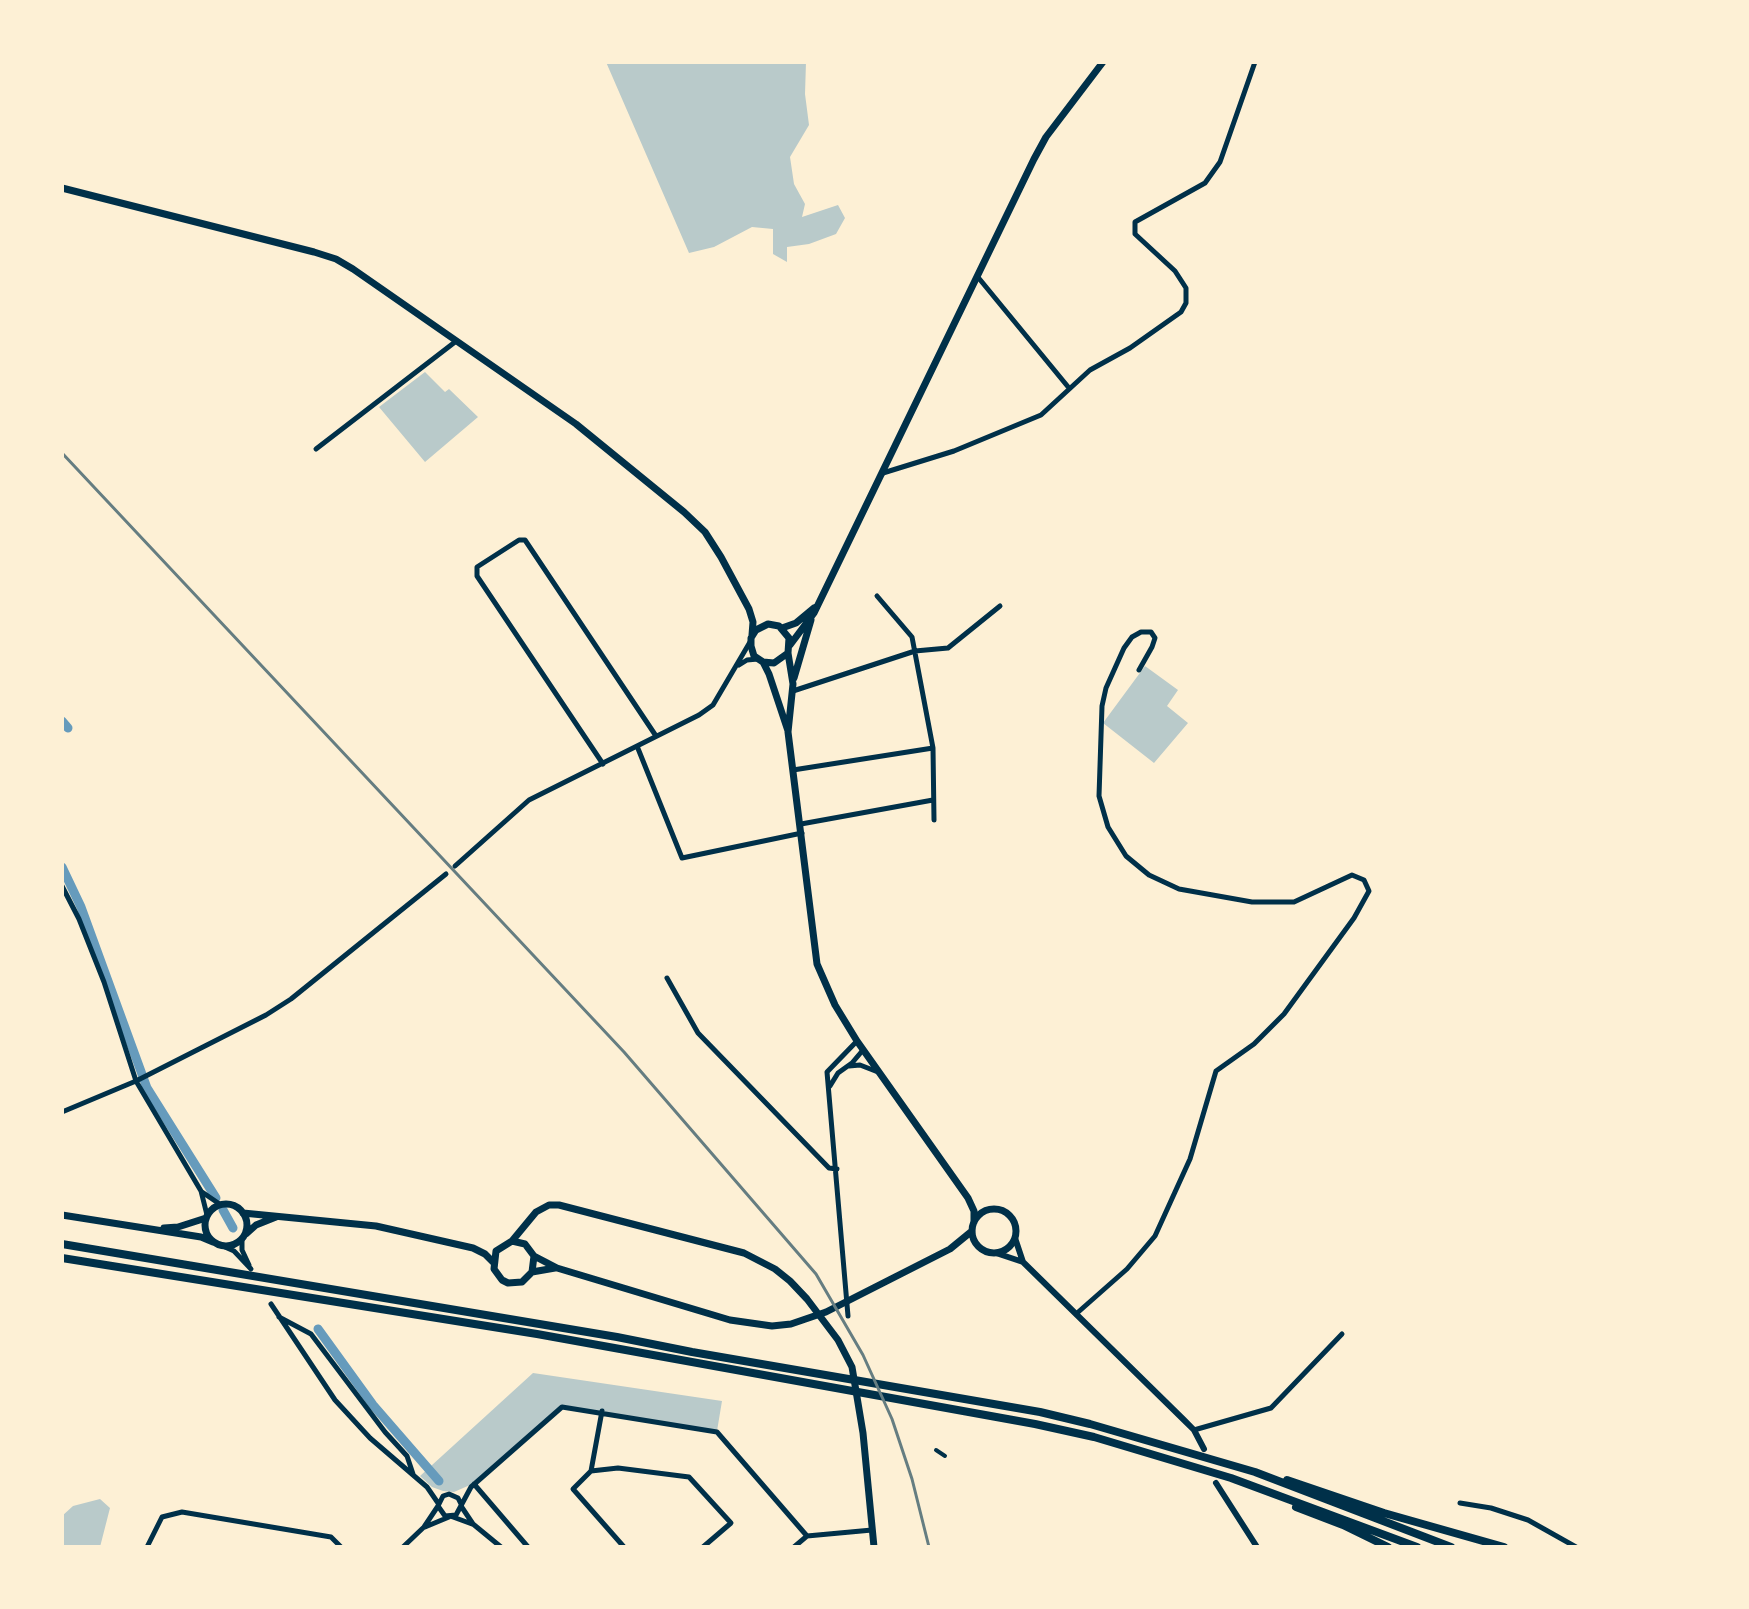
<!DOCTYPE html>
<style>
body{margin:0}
#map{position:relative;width:1749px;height:1609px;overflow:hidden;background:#fdf0d5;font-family:"PT Sans Narrow",sans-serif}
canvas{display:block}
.frame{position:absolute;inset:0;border:64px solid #fdf0d5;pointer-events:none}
</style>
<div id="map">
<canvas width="1749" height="1609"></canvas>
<div class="frame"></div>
</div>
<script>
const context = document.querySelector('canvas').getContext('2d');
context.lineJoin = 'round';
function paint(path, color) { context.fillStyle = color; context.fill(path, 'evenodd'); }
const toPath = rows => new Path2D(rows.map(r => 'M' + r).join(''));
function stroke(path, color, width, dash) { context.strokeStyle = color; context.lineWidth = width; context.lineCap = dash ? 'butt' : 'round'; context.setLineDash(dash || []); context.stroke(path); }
paint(toPath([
 [606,62,806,62,805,94,809,125,790,157,794,184,805,204,802,217,838,205,845,218,836,234,809,244,787,247,787,262,773,254,773,229,752,227,714,247,689,253],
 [425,372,445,392,449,389,478,417,425,462,379,407],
 [1145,666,1178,690,1167,706,1188,723,1154,763,1103,723],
 [533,1373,722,1401,717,1431,562,1405,470,1485,454,1492,443,1491,432,1487,420,1476],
 [100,1499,110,1508,100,1547,62,1547,62,1516,73,1506]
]), '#b9caca');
stroke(toPath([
 [62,721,68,728],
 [62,867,81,907,147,1088,216,1198],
 [223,1210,233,1228],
 [318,1329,373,1405,439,1481]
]), '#669bbc', 9);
stroke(toPath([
 [936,1450,945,1456]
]), '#003049', 4);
stroke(toPath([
 [977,276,1069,388],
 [316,449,455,342],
 [883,473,954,451,1041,415,1090,370,1130,348,1181,312,1186,303,1186,288,1175,271,1135,234,1135,222,1205,183,1220,162,1255,62],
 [877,596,912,637,933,748,934,820],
 [739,665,747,660,758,659],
 [793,691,915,651,948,648,1000,606],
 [637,746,682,858,802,833],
 [603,764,477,576,477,567,519,540,525,540,656,736],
 [793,770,933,748],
 [801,824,933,800],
 [455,866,529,800,699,715,713,705,750,642],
 [62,886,79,919,104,982,136,1081,201,1191,207,1215],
 [667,978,698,1033,829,1168,837,1169],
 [849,1066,860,1065,878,1072],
 [830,1086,838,1073,852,1063,863,1050],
 [62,1112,136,1081,266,1015,291,999,446,874],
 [202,1192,221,1205],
 [242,1240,242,1250,249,1265],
 [225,1247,234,1251,251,1269],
 [271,1304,335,1400,370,1438,427,1487,438,1503],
 [1076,1314,1127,1269,1155,1236,1190,1159,1216,1071,1254,1044,1284,1014,1354,918,1369,891,1364,880,1352,875,1294,902,1252,902,1179,889,1149,875,1126,856,1108,827,1099,796,1102,706,1106,688,1124,648,1132,637,1141,632,1151,632,1155,638,1152,647,1139,670],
 [848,1316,827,1072,857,1041],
 [279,1317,311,1334,385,1432,407,1456,413,1474],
 [1194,1430,1271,1408,1342,1334],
 [591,1471,602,1411],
 [474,1484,528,1547],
 [1460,1503,1491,1508,1528,1520,1576,1547],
 [461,1504,458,1498,449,1494,443,1496,438,1506,445,1516,456,1515,471,1487,562,1407,717,1432,807,1536,872,1530],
 [461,1506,473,1524,501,1547],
 [453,1517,472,1524],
 [425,1527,449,1517],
 [147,1547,162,1517,182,1512,331,1537,341,1547],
 [403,1547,424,1527,438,1506],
 [624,1547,573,1489,591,1471,618,1468,689,1477,731,1523,703,1547],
 [794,1547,807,1536]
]), '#003049', 5);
stroke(toPath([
 [1015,1238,1023,1262,1184,1420,1194,1430,1204,1449],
 [996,1253,1023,1262],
 [1216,1483,1257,1547]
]), '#003049', 6);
stroke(toPath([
 [62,188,314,252,336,259,353,269,576,424,684,512,705,532,721,557,749,609,753,622,752,635],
 [782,628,796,623,814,608],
 [790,645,814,613,1034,159,1046,137,1103,62],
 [788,653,793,684,788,732,817,964,835,1005,857,1041,968,1198,974,1211,974,1222],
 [763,662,774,663,788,653,789,638,779,626,768,624,756,630,751,638,751,646,754,656,763,662,769,674,788,731],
 [794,678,811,620],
 '205 1225a21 21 0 1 1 42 0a21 21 0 1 1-42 0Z',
 '972 1231a22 22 0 1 1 44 0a22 22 0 1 1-44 0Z',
 [243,1213,376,1226,473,1248,485,1254,493,1262],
 [62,1215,201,1237,213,1242],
 [164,1228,178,1227,206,1218],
 [246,1234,256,1225,276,1217],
 [512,1241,536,1212,549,1205,559,1205,744,1253,775,1269,790,1281,807,1299,838,1340,852,1367,863,1433,874,1547],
 [534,1256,557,1268,730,1320,772,1326,791,1324,826,1312,950,1249,972,1231],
 [532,1272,534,1256,525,1244,512,1241,496,1251,494,1269,502,1280,508,1283,522,1282,532,1272,555,1268]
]), '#003049', 7);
stroke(toPath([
 [62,1244,617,1337,692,1352,1040,1412,1090,1424,1255,1472,1451,1547],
 [62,1258,537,1334,1035,1424,1094,1437,1231,1478,1417,1547],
 [1287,1480,1384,1513,1504,1547],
 [1296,1507,1343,1525,1388,1547]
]), '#003049', 8);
stroke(toPath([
 [62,453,624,1052,816,1274,863,1355,892,1419,912,1479,929,1547]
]), '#657d81', 3);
</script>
